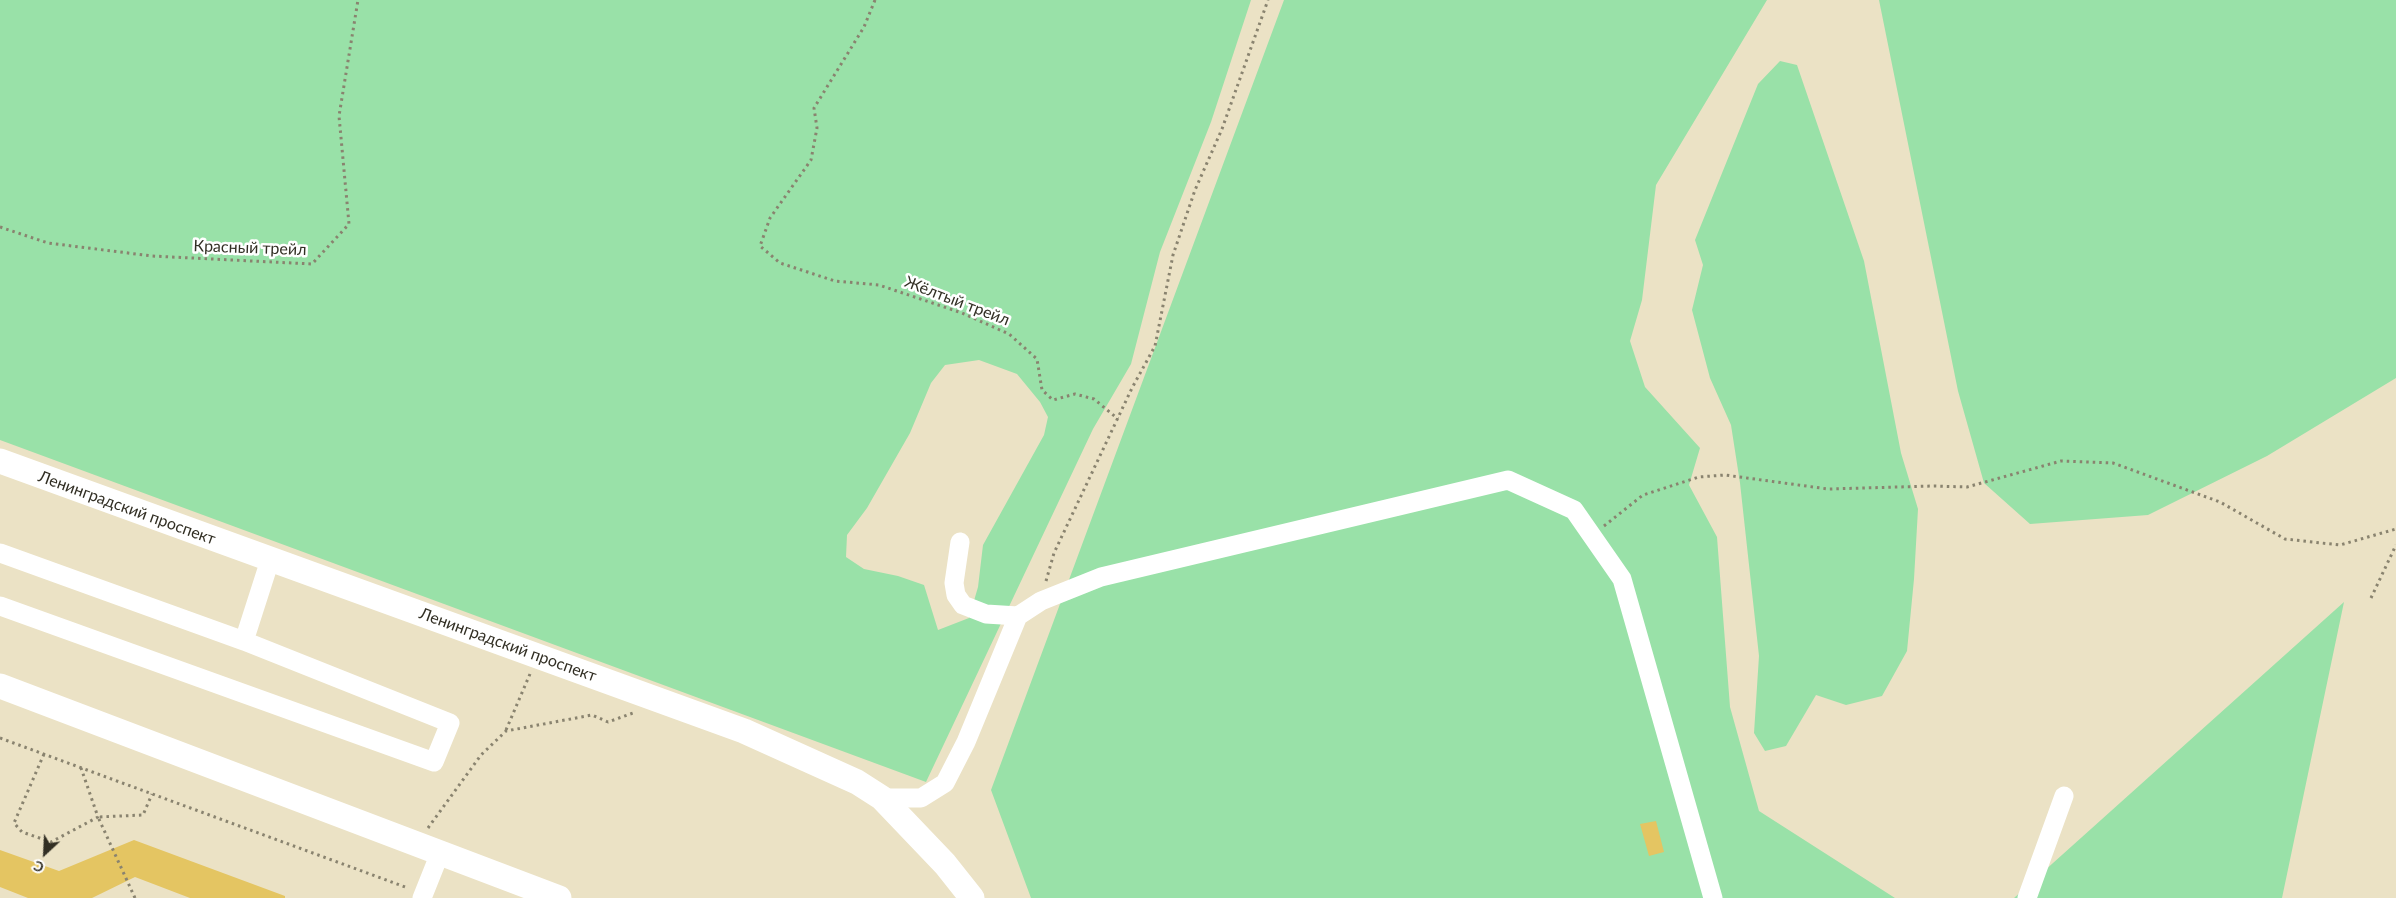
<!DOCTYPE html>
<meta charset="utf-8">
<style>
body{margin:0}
#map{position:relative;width:2396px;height:898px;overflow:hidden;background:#ebe2c5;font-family:Lato,sans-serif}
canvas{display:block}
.north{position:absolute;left:20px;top:828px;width:50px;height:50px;-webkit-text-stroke:4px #fff;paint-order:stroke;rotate:205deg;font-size:14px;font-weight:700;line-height:20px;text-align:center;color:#322f24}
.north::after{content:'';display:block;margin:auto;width:18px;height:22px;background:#322f24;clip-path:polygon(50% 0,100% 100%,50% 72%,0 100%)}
</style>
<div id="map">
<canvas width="2396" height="898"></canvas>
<div class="north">С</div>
</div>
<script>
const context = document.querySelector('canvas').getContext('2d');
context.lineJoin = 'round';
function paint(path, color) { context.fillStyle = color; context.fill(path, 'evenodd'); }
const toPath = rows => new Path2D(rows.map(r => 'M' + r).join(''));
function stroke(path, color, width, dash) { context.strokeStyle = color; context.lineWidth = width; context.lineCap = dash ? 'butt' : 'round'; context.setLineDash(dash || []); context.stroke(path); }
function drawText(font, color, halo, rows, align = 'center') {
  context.font = font + ' Lato,sans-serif'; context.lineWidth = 5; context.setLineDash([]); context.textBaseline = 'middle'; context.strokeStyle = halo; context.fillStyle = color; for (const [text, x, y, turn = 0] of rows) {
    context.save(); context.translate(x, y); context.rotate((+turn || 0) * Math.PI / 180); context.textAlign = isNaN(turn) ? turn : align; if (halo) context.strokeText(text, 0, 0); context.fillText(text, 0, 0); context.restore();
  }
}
paint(toPath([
 [0,0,1251,0,1211,122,1160,252,1131,364,1093,429,926,782,0,440],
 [979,360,1017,374,1040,402,1048,417,1044,435,983,545,978,587,969,618,938,630,924,585,898,576,864,569,846,557,847,535,867,508,910,433,931,383,945,365],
 [1284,0,1767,0,1656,185,1642,300,1630,341,1645,387,1700,448,1689,485,1717,537,1730,707,1759,811,1895,898,1031,898,991,790],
 [1879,0,2396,0,2396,378,2267,456,2148,515,2030,524,1984,483,1958,391],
 [1780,61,1797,65,1864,261,1901,453,1918,509,1914,579,1907,651,1882,696,1846,705,1816,695,1786,746,1765,751,1754,733,1759,656,1740,483,1731,425,1710,378,1692,310,1703,265,1695,240,1758,84],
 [2344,602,2282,898,2014,898]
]), '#99e1a8');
paint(toPath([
 [1656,821,1664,852,1649,856,1640,824],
 [134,840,285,896,285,898,190,898,135,877,92,898,28,898,0,887,0,850,59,871]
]), '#e4c562');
stroke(toPath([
 [875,0,864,27,814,108,817,128,811,160,770,218,760,246,780,263,835,281,879,285,962,313,1009,334,1037,359,1042,390,1053,400,1075,394,1094,399,1118,419],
 [0,227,48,243,152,256,312,264,349,224,339,116,358,0],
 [1604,526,1643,495,1699,477,1725,475,1828,489,1934,486,1967,487,2061,461,2113,463,2220,502,2285,539,2340,545,2396,529],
 [1046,581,1054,553,1132,388,1155,346,1173,255,1195,190,1222,129,1268,0],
 [2371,598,2396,545],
 [506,730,530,674],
 [0,738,408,888],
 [44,754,14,823,22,832,51,842,98,817,81,768],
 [428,828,481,755,506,731,592,715,608,722,633,713],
 [135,898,98,817,143,815,152,794]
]), '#89836f', 3, [2.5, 4]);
stroke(toPath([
 [960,542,954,583,956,595,963,605,986,614,1018,616,1041,601,1101,577,1508,480,1574,510,1622,579,1713,898],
 [0,553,244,641,270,560],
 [0,606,434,762,450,723,244,641],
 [882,798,921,798,945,783,966,742,1018,616],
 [422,898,440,853],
 [2027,898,2064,796]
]), '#fff', 19);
stroke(toPath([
 [0,461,744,731,857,782,882,798,945,864,972,898],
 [0,686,559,898]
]), '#fff', 25);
drawText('16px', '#322f24', '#fff', [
 ["Красный трейл",250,248,2],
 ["Жёлтый трейл",957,301,21],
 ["Ленинградский проспект",127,508,20],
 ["Ленинградский проспект",508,645,20]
]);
</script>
